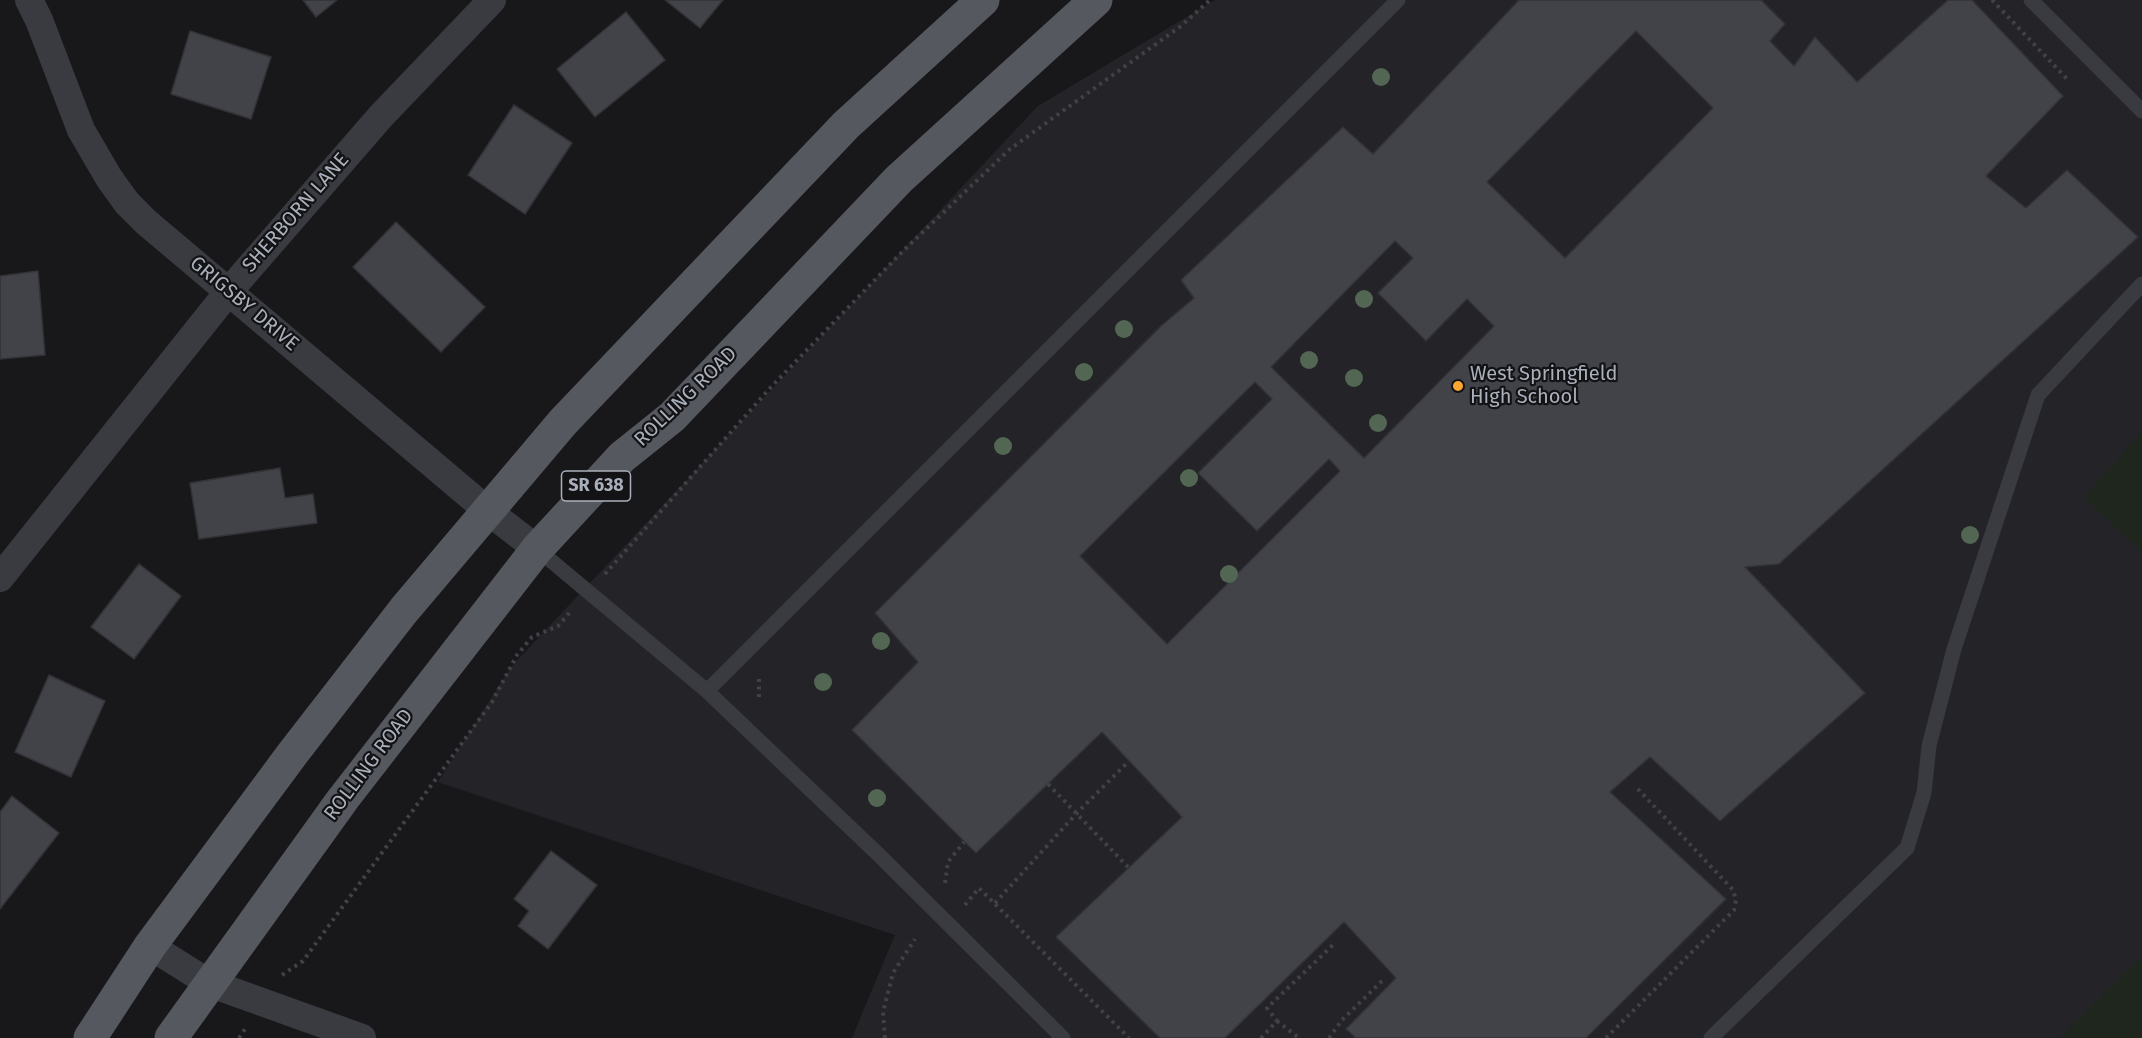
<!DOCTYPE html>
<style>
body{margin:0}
canvas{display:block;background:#18181b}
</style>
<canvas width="2142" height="1038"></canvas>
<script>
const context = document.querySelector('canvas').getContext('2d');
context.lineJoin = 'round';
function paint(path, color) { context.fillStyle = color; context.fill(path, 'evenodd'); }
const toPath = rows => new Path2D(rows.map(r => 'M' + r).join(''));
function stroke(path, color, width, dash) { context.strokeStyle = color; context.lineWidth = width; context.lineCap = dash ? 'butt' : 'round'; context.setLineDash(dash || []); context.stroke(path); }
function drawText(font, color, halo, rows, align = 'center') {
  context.font = font + ' "Fira Sans",sans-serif'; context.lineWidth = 4.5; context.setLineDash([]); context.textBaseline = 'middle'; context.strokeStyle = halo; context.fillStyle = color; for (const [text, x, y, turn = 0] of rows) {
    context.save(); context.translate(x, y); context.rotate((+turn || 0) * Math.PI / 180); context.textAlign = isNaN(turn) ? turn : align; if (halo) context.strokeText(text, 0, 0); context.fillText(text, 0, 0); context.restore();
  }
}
paint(toPath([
 [1215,0,2142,0,2142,1038,852,1038,895,935,438,782,511,667,1038,106]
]), '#242428');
paint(toPath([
 [2142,431,2142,552,2084,498],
 [2142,956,2142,1038,2059,1038]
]), '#1e261e');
const building = toPath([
 [303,0,337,0,316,17,303,0],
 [665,0,723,0,700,28,665,0],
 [1519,0,1761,0,1785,24,1770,41,1794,66,1815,37,1857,82,1948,0,1972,0,2063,96,1986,176,2026,208,2067,170,2138,237,1779,564,1745,567,1865,693,1720,821,1650,757,1610,792,1726,899,1586,1038,1356,1038,1346,1029,1396,978,1344,922,1225,1038,1160,1038,1056,937,1182,817,1102,732,976,853,852,730,918,662,875,613,1161,326,1194,298,1181,280,1343,127,1373,154,1519,0],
 [1636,31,1713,108,1565,258,1487,182,1636,31],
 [1395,241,1413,258,1378,293,1426,341,1467,299,1494,326,1364,458,1271,367,1395,241],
 [1255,382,1272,399,1198,473,1257,531,1329,459,1340,471,1167,644,1080,556,1255,382],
 [626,12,665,60,595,117,557,69,626,12],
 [190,31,271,57,251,119,171,94,190,31],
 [514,105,572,143,525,214,468,175,514,105],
 [396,222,485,307,441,352,353,267,396,222],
 [38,271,45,355,0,359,0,276,38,271],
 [280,468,285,498,313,494,317,523,199,539,190,483,280,468],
 [139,564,181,596,134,659,91,627,139,564],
 [49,675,105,701,71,777,15,752,49,675],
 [12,796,59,833,0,909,0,812,12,796],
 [551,851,597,885,548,949,518,926,529,911,514,899,551,851]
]);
paint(building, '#424348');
stroke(building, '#323237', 1.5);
stroke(toPath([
 [1992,0,2069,81],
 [605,574,771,387,903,251,1010,149,1181,26,1210,0],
 [759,697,759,676],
 [1048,784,1128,867],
 [945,883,948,862,964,842],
 [995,903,1076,814,1129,761],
 [965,905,979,888,1129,1038],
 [282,975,303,961,492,702,517,655,532,637,558,626,572,610],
 [1277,1021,1299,1038],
 [239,1038,245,1029],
 [885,1038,883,1012,893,973,915,939],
 [1261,1038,1277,1021,1267,1008,1335,943],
 [1329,1038,1342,1020,1383,980],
 [1606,1038,1734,910,1736,900,1733,890,1637,788]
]), '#3f4247', 4, [3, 4.5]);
stroke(toPath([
 [2031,0,2142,111],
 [537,549,707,691,880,856,1063,1038],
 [707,691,1398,0],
 [1711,1038,1907,848,1924,793,1929,746,1954,649,2038,395,2142,284]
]), '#393b40', 15);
stroke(toPath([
 [29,0,39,20,81,130,109,178,127,203,146,222,488,511,537,549],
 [0,578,229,291,381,116,492,0],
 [150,946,209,983,362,1038]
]), '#393b40', 28);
stroke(toPath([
 [90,1038,150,946,293,753,404,610,563,422,846,125,983,0],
 [171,1038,343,799,537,549,622,457,672,417,899,179,1096,0]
]), '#55585f', 33);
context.fillStyle = '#526653';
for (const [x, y] of [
 [1381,77],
 [1364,299],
 [1124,329],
 [1309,360],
 [1084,372],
 [1354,378],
 [1378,423],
 [1003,446],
 [1189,478],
 [1970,535],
 [1229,574],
 [881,641],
 [823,682],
 [877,798]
]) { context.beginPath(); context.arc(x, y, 9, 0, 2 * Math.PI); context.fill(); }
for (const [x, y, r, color] of [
 [1458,386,6,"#faa630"]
]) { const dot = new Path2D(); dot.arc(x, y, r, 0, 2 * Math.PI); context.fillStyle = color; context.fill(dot); stroke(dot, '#131316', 2); }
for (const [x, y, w] of [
 [596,486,69]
]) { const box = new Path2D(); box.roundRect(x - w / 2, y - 15, w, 30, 4.5); context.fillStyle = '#131316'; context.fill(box); stroke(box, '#aab0bb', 1.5); }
drawText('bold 18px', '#aab0bb', null, [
 ["SR 638",596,486]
]);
drawText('20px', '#aab0bb', '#131316', [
 ["SHERBORN LANE",296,213,-49],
 ["GRIGSBY DRIVE",244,304,40],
 ["ROLLING ROAD",686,397,-44],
 ["ROLLING ROAD",369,765,-53]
]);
drawText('20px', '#aab0bb', '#131316', [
 ["West Springfield",1470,374],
 ["High School",1470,397]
], 'left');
</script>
